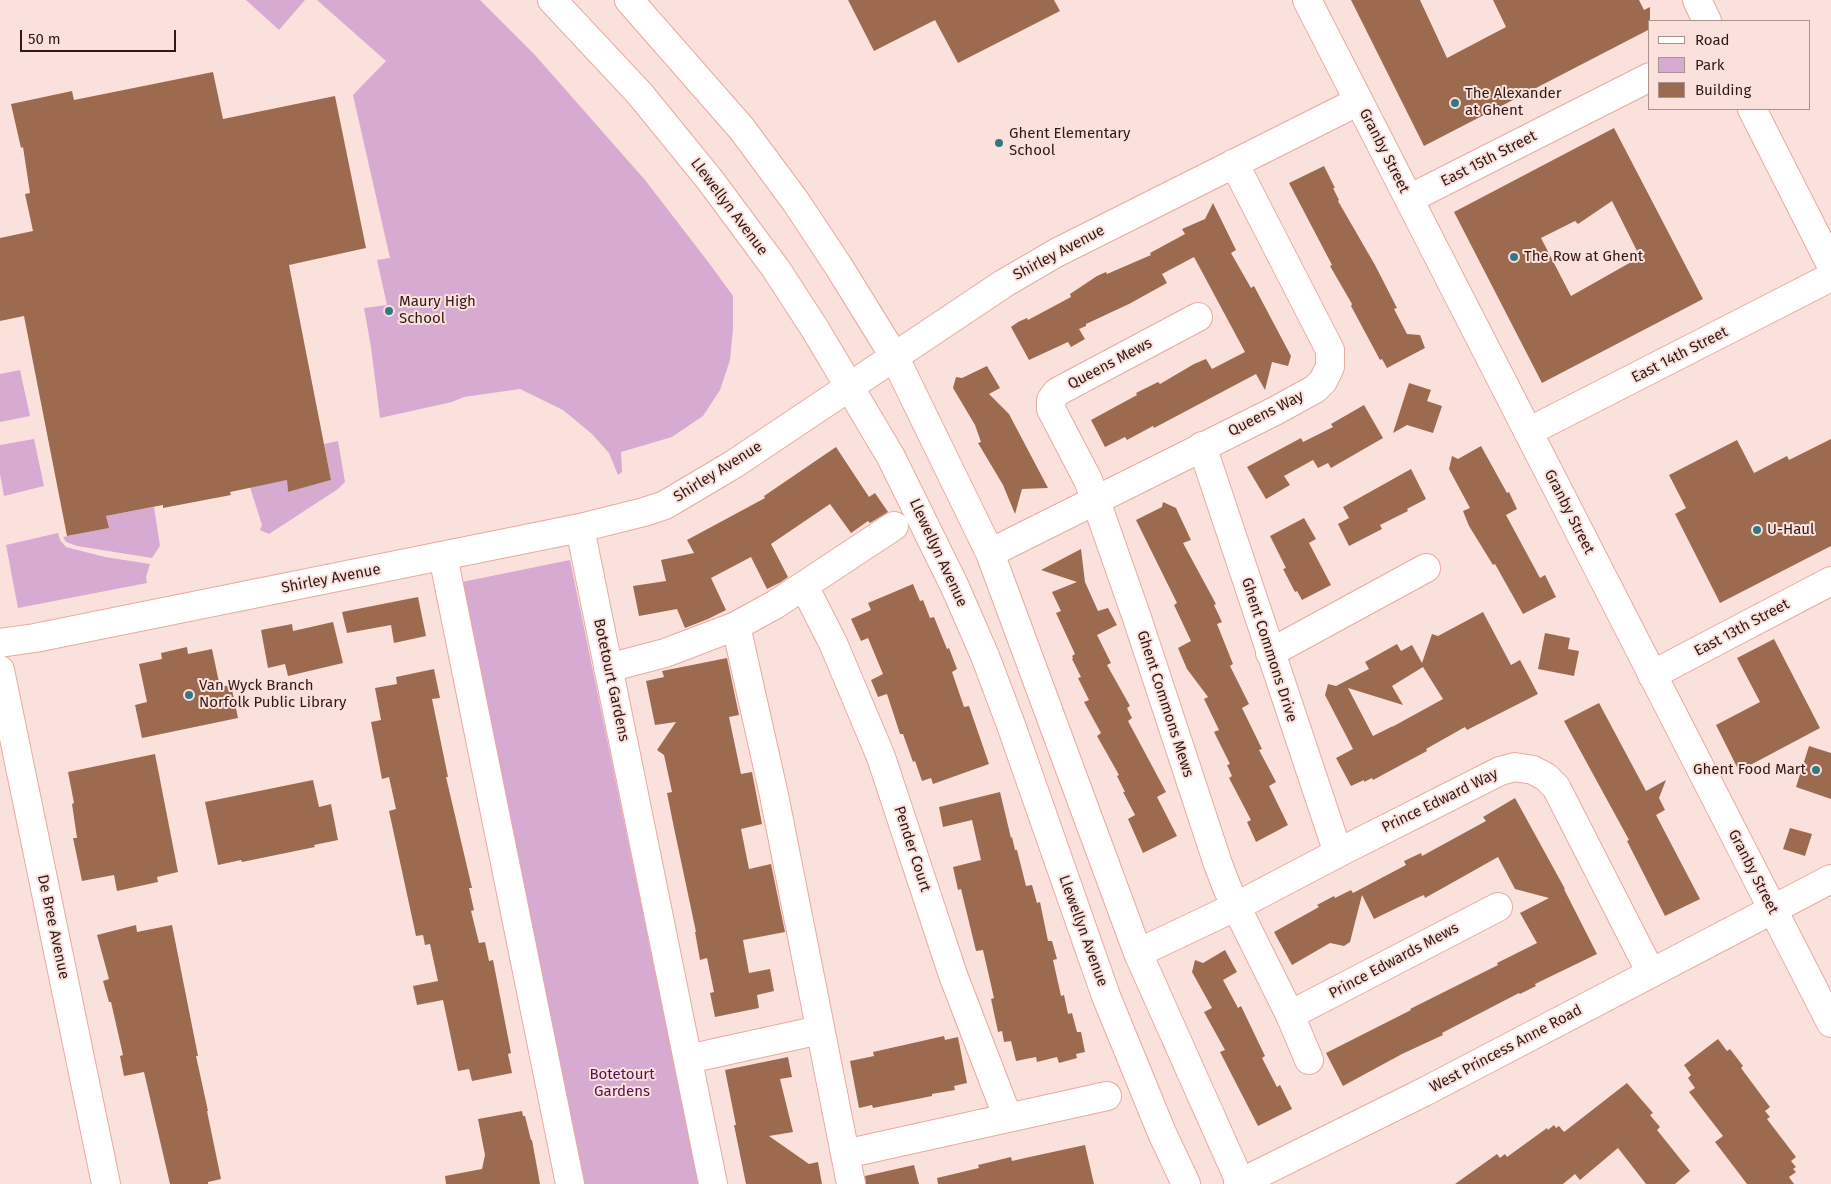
<!DOCTYPE html>
<style>
body{margin:0}
#map{position:relative;width:1831px;height:1184px;overflow:hidden;background:#fbe1dc;font-family:"Fira Sans",sans-serif}
canvas{display:block}
.legend{position:absolute;left:1648px;top:20px;width:162px;height:90px;box-sizing:border-box;background:#fbe1dc;border:1px solid #aa918c;margin:0;padding:6px 9px;list-style:none;font-size:15px;color:#301915}
.legend li{display:flex;align-items:center;gap:10px;height:25px}
.legend b{width:25px;border:1px solid #aa918c}
.scale{position:absolute;left:20px;top:30px;width:156px;height:22px;box-sizing:border-box;border:2px solid #301915;border-top:0;padding-left:6px;font-size:15px;line-height:18px;white-space:nowrap;color:#301915;-webkit-text-stroke:4px #fbe1dc;paint-order:stroke}
</style>
<div id="map">
<canvas width="1831" height="1184"></canvas>
<ul class="legend">
<li><b style="height:6px;background:#fff"></b>Road</li>
<li><b style="height:14px;background:#d7aad2"></b>Park</li>
<li><b style="height:14px;background:#9c6b4f"></b>Building</li>
</ul>
<div class="scale">50 m</div>
</div>
<script>
const context = document.querySelector('canvas').getContext('2d');
context.lineJoin = 'round';
function paint(path, color) { context.fillStyle = color; context.fill(path, 'evenodd'); }
const toPath = rows => new Path2D(rows.map(r => 'M' + r).join(''));
function stroke(path, color, width, dash) { context.strokeStyle = color; context.lineWidth = width; context.lineCap = dash ? 'butt' : 'round'; context.setLineDash(dash || []); context.stroke(path); }
function drawText(font, color, halo, rows, align = 'center') {
  context.font = font + ' "Fira Sans",sans-serif'; context.lineWidth = 4; context.setLineDash([]); context.textBaseline = 'middle'; context.strokeStyle = halo; context.fillStyle = color; for (const [text, x, y, turn = 0] of rows) {
    context.save(); context.translate(x, y); context.rotate((+turn || 0) * Math.PI / 180); context.textAlign = isNaN(turn) ? turn : align; if (halo) context.strokeText(text, 0, 0); context.fillText(text, 0, 0); context.restore();
  }
}
paint(toPath([
 [246,0,305,0,279,30],
 [317,0,480,0,535,55,645,180,709,263,733,296,733,329,730,360,720,390,703,416,672,437,621,452,622,472,618,475,609,453,592,434,563,410,520,389,464,397,452,402,380,418,371,347,364,308,387,305,377,260,390,258,353,95,386,61],
 [20,370,30,416,0,422,0,374],
 [34,439,44,486,4,496,0,474,0,445],
 [338,441,345,482,338,489,269,534,260,530,262,525,250,487,287,480,288,492,331,480,324,444],
 [154,507,160,546,152,558,77,546,66,542,63,537,108,528,106,516],
 [58,533,60,540,66,547,105,557,150,564,146,577,147,583,18,608,6,545],
 [570,560,699,1184,585,1184,462,582]
]), '#d7aad2');
paint(toPath([
 [848,0,1054,0,1060,11,958,63,935,20,874,51],
 [1351,0,1420,0,1447,58,1506,27,1493,0,1639,0,1644,10,1650,7,1650,29,1424,146],
 [213,72,223,119,335,96,366,248,289,265,331,480,288,492,287,480,230,492,231,495,163,508,163,505,106,516,109,528,67,536,24,316,0,321,0,238,33,231,25,194,30,193,23,147,21,148,11,104,72,91,74,100],
 [1614,128,1703,299,1542,383,1454,212],
 [1612,201,1640,257,1571,296,1541,238,1575,221,1578,224],
 [1324,166,1335,188,1333,188,1339,200,1338,201,1375,265,1397,308,1394,309,1407,334,1420,335,1425,348,1387,368,1382,359,1380,360,1351,306,1352,304,1330,266,1332,265,1289,183],
 [1213,203,1236,250,1231,253,1251,288,1254,286,1291,356,1288,366,1272,362,1265,390,1256,374,1154,428,1153,426,1127,440,1125,437,1105,447,1091,420,1137,395,1136,393,1158,382,1160,384,1194,364,1206,359,1212,369,1245,352,1194,257,1162,274,1167,283,1129,304,1086,324,1086,326,1079,329,1085,339,1071,347,1068,342,1029,360,1011,327,1018,322,1027,318,1028,320,1071,297,1070,294,1097,276,1106,272,1107,274,1151,255,1150,253,1185,234,1182,229,1205,219],
 [987,366,1000,388,989,394,1009,414,1048,488,1022,489,1015,514,1003,485,978,443,981,442,975,425,953,388,956,377,962,378],
 [1409,383,1431,390,1427,401,1442,406,1433,433,1407,425,1393,433],
 [1364,405,1383,438,1331,468,1328,463,1318,468,1313,460,1284,476,1290,485,1266,499,1247,467,1301,438,1303,442,1333,427,1331,424],
 [1831,439,1831,546,1720,603,1675,514,1686,508,1669,475,1737,440,1754,473,1787,456,1789,460],
 [1481,446,1507,493,1509,492,1517,509,1506,515,1540,578,1545,575,1556,597,1523,614,1495,564,1493,565,1469,526,1463,511,1470,508,1449,469,1452,456,1458,459],
 [836,447,869,497,875,493,888,512,870,523,868,521,851,533,830,504,771,544,788,577,781,582,767,589,751,557,711,578,726,610,708,619,685,628,677,609,639,616,633,586,666,581,661,560,694,553,687,540,765,498,764,496],
 [1411,469,1426,499,1407,509,1408,511,1380,525,1382,529,1349,546,1338,524,1349,518,1343,507],
 [1163,502,1176,508,1191,540,1183,543,1216,604,1214,605,1222,622,1217,624,1233,664,1230,666,1249,704,1242,708,1262,749,1259,750,1276,782,1269,786,1288,825,1256,842,1247,822,1251,820,1229,778,1232,776,1227,765,1230,764,1214,732,1219,730,1204,699,1208,697,1187,669,1178,648,1191,641,1174,605,1177,603,1136,520,1162,507],
 [1304,518,1316,539,1309,543,1331,585,1302,600,1297,591,1295,592,1283,569,1286,568,1270,536],
 [1081,549,1085,582,1098,611,1108,608,1117,625,1097,635,1111,663,1107,665,1130,706,1127,708,1132,718,1128,721,1166,792,1157,797,1177,836,1143,853,1128,819,1135,815,1123,792,1125,792,1117,776,1119,775,1097,736,1101,733,1084,702,1089,700,1078,678,1081,677,1072,659,1073,658,1072,656,1075,654,1056,613,1061,611,1052,592,1077,582,1041,570],
 [913,584,920,601,923,600,930,618,934,617,947,649,949,648,957,669,952,672,964,707,969,706,989,764,933,784,931,778,922,781,915,761,913,762,903,734,900,734,887,694,878,697,871,680,883,674,868,638,861,641,851,619,871,610,868,603],
 [418,597,426,636,394,643,391,625,347,633,342,612],
 [1483,612,1511,665,1520,660,1538,694,1467,730,1465,727,1426,749,1427,751,1373,780,1372,778,1364,782,1364,780,1351,786,1336,758,1353,749,1325,695,1328,684,1336,686,1369,669,1365,662,1397,644,1401,651,1412,645,1422,663,1432,634,1438,636],
 [1423,667,1443,699,1392,727,1393,726,1373,736,1348,688,1403,705,1392,686],
 [333,622,343,663,288,676,285,664,268,668,261,630,292,624,293,631],
 [1545,633,1570,638,1568,649,1579,651,1574,676,1538,669],
 [1774,639,1820,728,1739,771,1716,725,1760,702,1737,658],
 [187,647,188,654,212,649,220,687,231,685,238,718,142,738,135,705,147,702,139,664,162,659,161,653],
 [727,658,739,715,729,717,741,774,752,772,762,824,741,829,749,869,771,864,785,932,743,940,749,973,770,969,774,991,757,995,759,1008,715,1017,710,993,714,992,707,958,700,960,695,932,696,932,674,828,667,793,672,792,664,755,657,750,676,722,655,725,646,681,664,677,662,671],
 [434,669,440,698,432,699,448,777,446,777,472,888,469,888,474,910,471,911,479,943,485,942,489,961,493,960,511,1053,508,1054,512,1073,472,1081,469,1069,458,1071,443,1000,417,1005,413,986,438,981,430,944,425,945,423,935,416,936,389,811,396,809,389,777,382,779,371,722,381,720,375,688,397,684,396,677],
 [1599,703,1646,791,1666,780,1659,798,1665,810,1656,815,1700,899,1665,916,1627,841,1629,840,1564,721],
 [1809,746,1831,753,1831,799,1796,787],
 [155,754,178,872,157,877,158,882,117,891,114,875,82,881,73,838,77,838,72,804,74,803,68,772],
 [313,780,319,807,331,804,338,840,314,845,315,847,242,862,241,860,218,865,205,802],
 [1000,792,1011,838,1012,837,1015,850,1017,850,1026,886,1032,885,1037,903,1040,902,1048,941,1052,941,1057,959,1053,960,1061,996,1064,995,1068,1014,1072,1013,1077,1032,1081,1032,1085,1052,1076,1054,1077,1058,1059,1063,1057,1057,1037,1062,1036,1057,1016,1061,1011,1041,1004,1042,1002,1031,998,1032,991,999,994,998,983,950,976,951,961,889,958,890,953,867,981,860,972,820,943,827,939,807],
 [1515,798,1565,889,1564,889,1597,954,1535,984,1536,986,1520,994,1519,993,1442,1033,1443,1035,1402,1054,1343,1086,1326,1053,1411,1010,1410,1009,1498,965,1497,963,1537,943,1520,913,1549,898,1515,889,1498,857,1425,898,1424,895,1417,898,1374,919,1362,895,1350,942,1344,946,1330,943,1292,965,1274,932,1319,907,1317,905,1334,896,1335,898,1351,890,1353,893,1406,865,1404,861,1421,853,1422,856,1486,821,1483,817],
 [1790,828,1812,834,1805,856,1783,849],
 [136,925,137,932,172,925,198,1056,196,1056,208,1111,207,1111,221,1179,208,1182,208,1184,170,1184,144,1072,124,1076,120,1056,123,1055,111,1002,109,1002,103,981,109,979,97,935],
 [1225,950,1237,972,1223,980,1238,1008,1241,1006,1265,1056,1262,1058,1277,1087,1280,1085,1292,1109,1258,1126,1220,1052,1225,1050,1204,1012,1212,1008,1192,972,1195,960,1203,963],
 [944,1036,945,1040,958,1037,967,1083,954,1086,955,1090,932,1094,932,1096,873,1108,872,1105,859,1108,850,1061,874,1056,873,1052],
 [1718,1039,1727,1051,1730,1049,1743,1066,1741,1068,1770,1107,1765,1111,1770,1117,1767,1119,1796,1157,1791,1161,1796,1167,1793,1169,1796,1172,1789,1177,1794,1184,1747,1184,1715,1142,1723,1136,1689,1092,1695,1088,1688,1078,1691,1075,1684,1065],
 [788,1057,792,1077,780,1079,793,1132,769,1136,809,1164,818,1162,822,1184,746,1184,734,1125,736,1125,725,1070],
 [1627,1083,1653,1113,1650,1115,1660,1127,1657,1130,1690,1171,1675,1184,1646,1184,1618,1148,1580,1180,1575,1174,1563,1184,1455,1184,1497,1154,1500,1158,1505,1154,1507,1157,1547,1128,1548,1130,1554,1125,1556,1128,1559,1126,1564,1132],
 [522,1111,523,1116,525,1116,531,1140,532,1140,540,1184,446,1184,445,1176,482,1169,485,1155,478,1119],
 [1085,1145,1094,1184,938,1184,937,1178,979,1168,978,1165,1011,1157,1012,1161,1025,1158],
 [914,1165,919,1184,866,1184,865,1176]
]), '#9c6b4f');
const minor = toPath([
 [552,0,640,94,710,180,776,269,815,329,891,457,955,587,985,656,1011,725,1106,996,1162,1133,1186,1184],
 [629,0,742,129,796,202,839,267,894,356,990,553,1138,953,1241,1184],
 [1307,0,1831,1023],
 [1409,199,1650,77],
 [1198,317,1057,392,1051,400,1051,409,1088,480,1096,501,1137,618,1218,864,1228,890,1290,1015,1309,1060],
 [1528,432,1831,277],
 [1202,446,1338,853],
 [580,528,713,1184],
 [990,553,1275,411,1315,389,1323,381,1330,367,1330,350,1234,163],
 [443,556,570,1184],
 [804,586,833,643,881,757,953,975,1008,1118],
 [736,626,774,795,851,1184],
 [0,643,35,638,580,528,644,512,665,505,734,464,1003,284,1056,253,1359,101],
 [1270,653,1426,568],
 [608,668,665,653,736,626,776,604,894,526],
 [0,670,106,1184],
 [1652,675,1831,581],
 [1138,953,1237,906,1338,853,1500,771,1515,767,1533,770,1546,777,1556,787,1651,973],
 [1290,1015,1498,907],
 [688,1059,820,1030],
 [845,1154,1107,1096]
]);
const major = toPath([
 [1697,0,1707,21],
 [1752,109,1831,265],
 [1238,1184,1424,1092,1831,879]
]);
stroke(minor, '#e8aa9f', 30);
stroke(major, '#e8aa9f', 30);
stroke(minor, '#fff', 28);
stroke(major, '#fff', 28);
for (const [x, y, r, color] of [
 [1455,103,5,"#317884"],
 [999,143,5,"#317884"],
 [1514,257,5,"#317884"],
 [389,311,5,"#317884"],
 [1757,530,5,"#317884"],
 [189,695,5,"#317884"],
 [1816,770,5,"#317884"]
]) { const dot = new Path2D(); dot.arc(x, y, r, 0, 2 * Math.PI); context.fillStyle = color; context.fill(dot); stroke(dot, '#fbe1dc', 2); }
drawText('15px', '#301915', '#fbe1dc', [
 ["The Alexander",1465,94],
 ["at Ghent",1465,111],
 ["Ghent Elementary",1009,134],
 ["School",1009,151],
 ["The Row at Ghent",1524,257],
 ["Maury High",399,302],
 ["School",399,319],
 ["U-Haul",1767,530],
 ["Van Wyck Branch",199,686],
 ["Norfolk Public Library",199,703],
 ["Ghent Food Mart",1806,770,"right"]
], 'left');
drawText('15px', '#301915', '#fbe1dc', [
 ["Granby Street",1384,151,63],
 ["East 15th Street",1489,159,-27],
 ["Llewellyn Avenue",729,207,53],
 ["Shirley Avenue",1059,253,-28],
 ["East 14th Street",1680,355,-27],
 ["Queens Mews",1110,364,-28],
 ["Queens Way",1266,414,-27],
 ["Shirley Avenue",718,472,-32],
 ["Granby Street",1569,512,63],
 ["Llewellyn Avenue",938,553,65],
 ["Shirley Avenue",331,579,-11],
 ["East 13th Street",1742,628,-28],
 ["Ghent Commons Drive",1269,650,72],
 ["Botetourt Gardens",611,680,78],
 ["Ghent Commons Mews",1165,704,72],
 ["Prince Edward Way",1440,801,-26],
 ["Pender Court",912,849,72],
 ["Granby Street",1753,872,63],
 ["De Bree Avenue",53,927,78],
 ["Llewellyn Avenue",1083,931,70],
 ["Prince Edwards Mews",1394,961,-28],
 ["West Princess Anne Road",1506,1049,-28]
]);
drawText('15px', '#531350', '#fbe1dc', [
 ["Botetourt",622,1075],
 ["Gardens",622,1092]
]);
</script>
